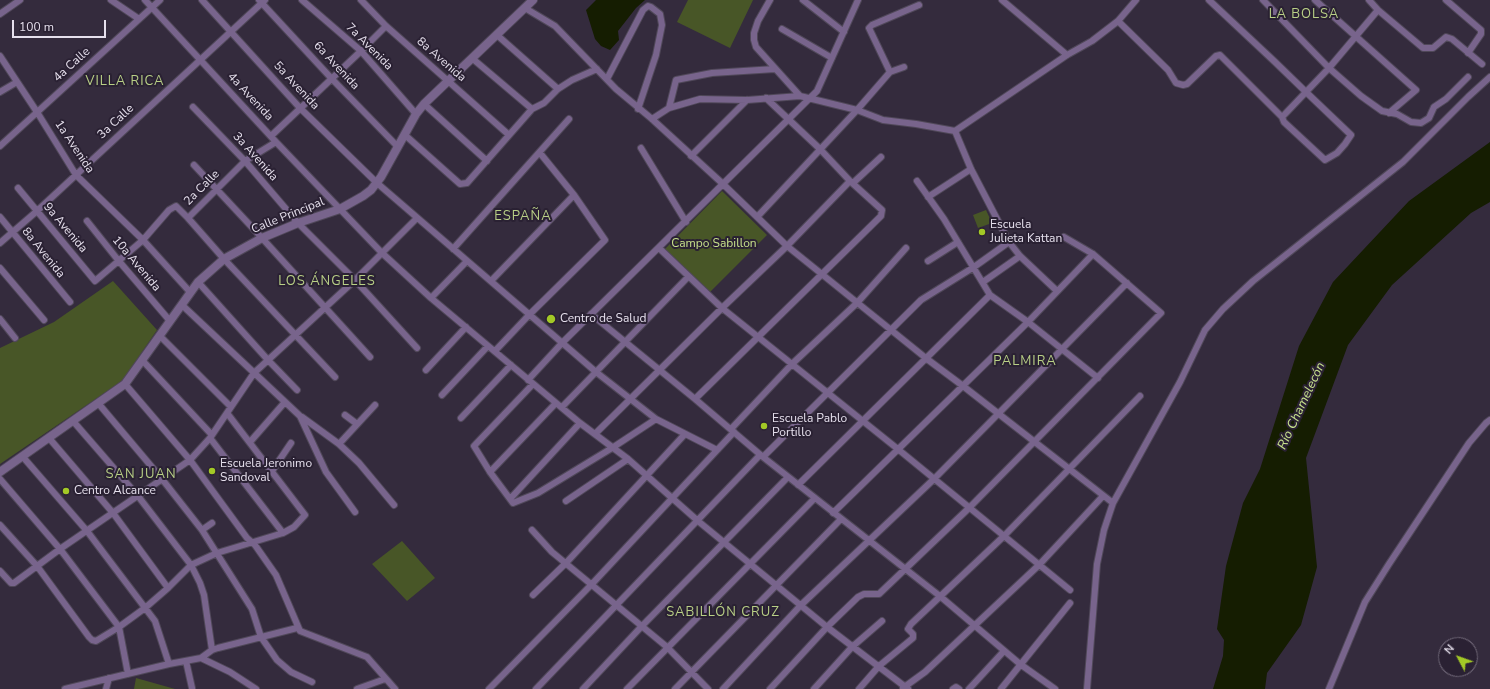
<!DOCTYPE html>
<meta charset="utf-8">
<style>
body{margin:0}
#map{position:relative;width:1490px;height:689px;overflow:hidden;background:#342b3d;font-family:"Nunito Sans",sans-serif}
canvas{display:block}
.north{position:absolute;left:1438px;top:637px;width:40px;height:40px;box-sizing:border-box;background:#2a2133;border:1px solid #756d7d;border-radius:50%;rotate:311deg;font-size:11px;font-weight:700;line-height:16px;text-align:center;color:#e6e0ed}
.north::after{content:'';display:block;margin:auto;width:14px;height:18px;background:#a3c926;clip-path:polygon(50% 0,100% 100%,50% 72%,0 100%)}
.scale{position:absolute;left:12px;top:20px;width:94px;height:18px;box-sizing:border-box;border:2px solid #e6e0ed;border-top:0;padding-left:5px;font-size:12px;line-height:14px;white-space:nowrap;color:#e6e0ed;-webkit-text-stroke:3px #2a2133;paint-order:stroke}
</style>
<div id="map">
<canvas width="1490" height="689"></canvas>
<div class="north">N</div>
<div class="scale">100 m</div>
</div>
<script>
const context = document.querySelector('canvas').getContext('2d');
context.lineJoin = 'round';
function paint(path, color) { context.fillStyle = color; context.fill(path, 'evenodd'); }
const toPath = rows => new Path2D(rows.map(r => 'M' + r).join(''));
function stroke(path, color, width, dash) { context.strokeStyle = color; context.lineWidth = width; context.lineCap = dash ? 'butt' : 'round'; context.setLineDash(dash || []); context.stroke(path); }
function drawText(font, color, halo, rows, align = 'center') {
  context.font = font + ' "Nunito Sans",sans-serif'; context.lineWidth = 4; context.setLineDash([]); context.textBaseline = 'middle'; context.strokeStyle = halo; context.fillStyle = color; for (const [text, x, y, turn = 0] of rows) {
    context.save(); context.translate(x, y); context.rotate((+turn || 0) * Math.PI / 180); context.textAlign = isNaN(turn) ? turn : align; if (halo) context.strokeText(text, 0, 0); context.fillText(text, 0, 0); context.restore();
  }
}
paint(toPath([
 [688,0,753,0,730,48,677,22],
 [722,191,767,235,709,293,665,249],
 [986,210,992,223,978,228,973,215],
 [113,281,157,330,122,381,0,464,0,348,54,322],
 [402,541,435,578,407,601,372,564],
 [136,678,175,689,134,689]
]), '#485627');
paint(toPath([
 [596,0,645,0,636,8,618,31,619,40,610,50,601,46,595,39,586,10],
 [1490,142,1490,202,1471,213,1392,285,1348,345,1306,458,1317,567,1301,625,1267,673,1265,689,1213,689,1223,656,1224,640,1217,629,1226,566,1243,503,1260,469,1299,346,1333,282,1409,201]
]), '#151d01');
const minor = toPath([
 [111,0,139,19],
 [145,0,276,142,382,253,431,298,580,423,628,459,698,521,827,627,908,689],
 [202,0,300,108,377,183,596,372,656,419,717,450],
 [259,0,332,79,398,147],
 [302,0,361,51,416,114],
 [361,0,386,26,509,135],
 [770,0,758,21,754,33,754,40,756,47,800,96,857,110,883,120,916,124,955,131,1067,55,1092,41,1118,21,1136,0],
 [803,0,844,32],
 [1002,0,1067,55],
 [1209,0,1274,61,1306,92,1351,135,1345,144,1337,153,1325,160,1284,122,1282,117,1285,114,1306,92,1329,68,1263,0],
 [1315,0,1416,90,1389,113],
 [1369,0,1378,10,1423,48,1433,48,1446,37,1452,39,1482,64],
 [1446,0,1481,30,1481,34,1468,53],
 [525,8,555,26,616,89,652,119,723,184,787,246,927,359,963,386,1113,503],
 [1378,10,1329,68,1361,96,1382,111,1397,114,1411,122,1421,123,1429,118,1434,107,1446,99,1468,77],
 [0,14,20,0],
 [1118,21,1168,70,1176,83,1183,85,1187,84,1216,56,1220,55,1282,117],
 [782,29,832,58],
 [497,35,558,89],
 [0,56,37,112,76,175,143,240,190,292],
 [473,59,532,109],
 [890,72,869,28,872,25,919,5],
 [607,79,643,10,648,6,651,7,660,14,662,25,656,55,638,109],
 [0,92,17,82],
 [766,98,820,149,850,181],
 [424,104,487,161],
 [193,107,245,161,298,223,355,280,417,348],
 [669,108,700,99,747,100,800,96],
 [652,119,669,108,676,80,712,73,775,69],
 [955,131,971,169,1009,242,1020,256,1057,291],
 [405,135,460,184,467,183,532,109,544,103,558,89,572,80,597,69],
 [271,136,361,51,386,26],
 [0,146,160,0],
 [641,148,686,222],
 [691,156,747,100],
 [194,165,262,238,370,357],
 [917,181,944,219,990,295,1028,322,1098,378],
 [853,183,881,157],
 [18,188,95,281,143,240,169,210,176,206,188,218,245,161,276,142],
 [928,197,971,169],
 [758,216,857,110,890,72,904,67],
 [0,217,70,302],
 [188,218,224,259,335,377],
 [87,221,118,260,170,321],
 [0,243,37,211,265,0],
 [659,248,722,308,899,450,1070,590],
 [453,249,569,119],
 [928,261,958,242],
 [0,268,44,320],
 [491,281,574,195],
 [198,282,268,360,297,390],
 [983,282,1020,256],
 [431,298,467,261],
 [182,305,300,416,326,472,355,512],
 [591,314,695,399,763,457,941,597,1020,664,1055,689],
 [0,319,15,338],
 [160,336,231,407],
 [495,351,529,315,605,240,574,195,540,153],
 [142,360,212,435],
 [426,370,466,327],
 [528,380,562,343,817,91,858,0],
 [125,384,190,460,247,538,255,545,276,575,300,631,367,657,395,689],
 [533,384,474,446,490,472,513,503,538,493,612,448,656,419],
 [442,395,488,346],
 [98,403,162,479,202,530,252,609,261,637,277,660,291,672,312,682],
 [562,407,688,277],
 [345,415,357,424],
 [302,417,339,444,359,463,394,505],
 [461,418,511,365],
 [73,421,138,496,191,565,200,583,204,595,212,650],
 [731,429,792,364,857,303,906,248],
 [595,434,722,308,787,246,850,181,882,210,881,216,695,399],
 [49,438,113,513,168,588],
 [210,438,283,533],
 [250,442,285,402],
 [339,444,375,405],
 [23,457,87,531,155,621,169,664],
 [763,457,921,300,974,267,1009,242],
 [272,471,291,443],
 [490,472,556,403],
 [0,479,60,549,119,627,128,674],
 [798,485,990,295],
 [510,499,580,423],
 [566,501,628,459],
 [833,513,1028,322,1093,254],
 [0,525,37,566,89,637,92,640,96,641,119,627,145,608,168,588,191,565,217,553,283,533,294,527,305,515,227,413],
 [202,530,212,523],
 [532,530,552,552,667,647,708,689],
 [0,571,11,583,14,583,60,549,190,460,210,438,254,373,355,280,417,218],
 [533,595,566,563,685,434],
 [201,658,230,672,256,689],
 [186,661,192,688],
 [903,688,925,672,1039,565,1103,496],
 [65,689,169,664,201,658,212,650,218,648,297,628],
 [106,689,109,678],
 [357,689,385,679],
 [489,689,592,584,734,432],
 [536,689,760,455],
 [583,689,641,627,788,477],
 [627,689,815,498],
 [675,689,841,519],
 [723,689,801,605,934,479,1127,283],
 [770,689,827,627,858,597,864,594,879,594,969,508,1161,313,1093,254,1064,237],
 [814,689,852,647,882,621],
 [859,689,879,666,913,638,913,634,908,629,911,624,1004,536,1140,396],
 [953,689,956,687,959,689],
 [969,689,1004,651],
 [1001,689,1070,603],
 [1087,689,1097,564,1104,530,1113,503,1180,382,1205,330,1223,309,1253,281,1403,162,1468,97,1490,77],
 [1329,689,1365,602,1389,564,1469,443,1486,423,1490,420]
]);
const tertiary = toPath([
 [0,472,125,384,198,282,224,259,262,238,298,223,340,209,363,196,371,190,381,177,416,114,424,104,533,0]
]);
stroke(minor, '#504859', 8);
stroke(tertiary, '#504859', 10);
stroke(minor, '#78648c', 6);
stroke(tertiary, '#78648c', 8);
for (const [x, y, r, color] of [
 [982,232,4,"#a3c926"],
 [551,319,5,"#a3c926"],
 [764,426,4,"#a3c926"],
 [212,471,4,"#a3c926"],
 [66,491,4,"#a3c926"]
]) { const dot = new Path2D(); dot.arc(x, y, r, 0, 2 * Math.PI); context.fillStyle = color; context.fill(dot); stroke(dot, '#2a2133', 1.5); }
drawText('12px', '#e6e0ed', '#2a2133', [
 ["7a Avenida",369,47,45],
 ["8a Avenida",441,60,41],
 ["4a Calle",72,65,-42],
 ["6a Avenida",336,66,47],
 ["5a Avenida",296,86,47],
 ["4a Avenida",250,97,47],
 ["3a Calle",116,122,-43],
 ["1a Avenida",74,147,56],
 ["3a Avenida",255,157,48],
 ["2a Calle",202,188,-45],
 ["Calle Principal",288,216,-22],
 ["9a Avenida",65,228,50],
 ["8a Avenida",43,253,51],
 ["10a Avenida",136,264,50]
]);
drawText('12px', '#e6e0ed', '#2a2133', [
 ["Escuela",990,225],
 ["Julieta Kattan",990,239],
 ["Centro de Salud",560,319],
 ["Escuela Pablo",772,419],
 ["Portillo",772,433],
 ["Escuela Jeronimo",220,464],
 ["Sandoval",220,478],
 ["Centro Alcance",74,491]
], 'left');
drawText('12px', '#c6e08a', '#2a2133', [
 ["Campo Sabillon",714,244]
]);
context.letterSpacing = '1px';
drawText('13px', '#b9d086', '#2a2133', [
 ["LA BOLSA",1304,15],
 ["VILLA RICA",125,82],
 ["ESPAÑA",523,217],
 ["LOS ÁNGELES",327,282],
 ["PALMIRA",1025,362],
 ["SAN JUAN",141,475],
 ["SABILLÓN CRUZ",723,613]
]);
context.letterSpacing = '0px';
drawText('italic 13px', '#c9e48d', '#2a2133', [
 ["Río Chamelecón",1302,406,-65]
]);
</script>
